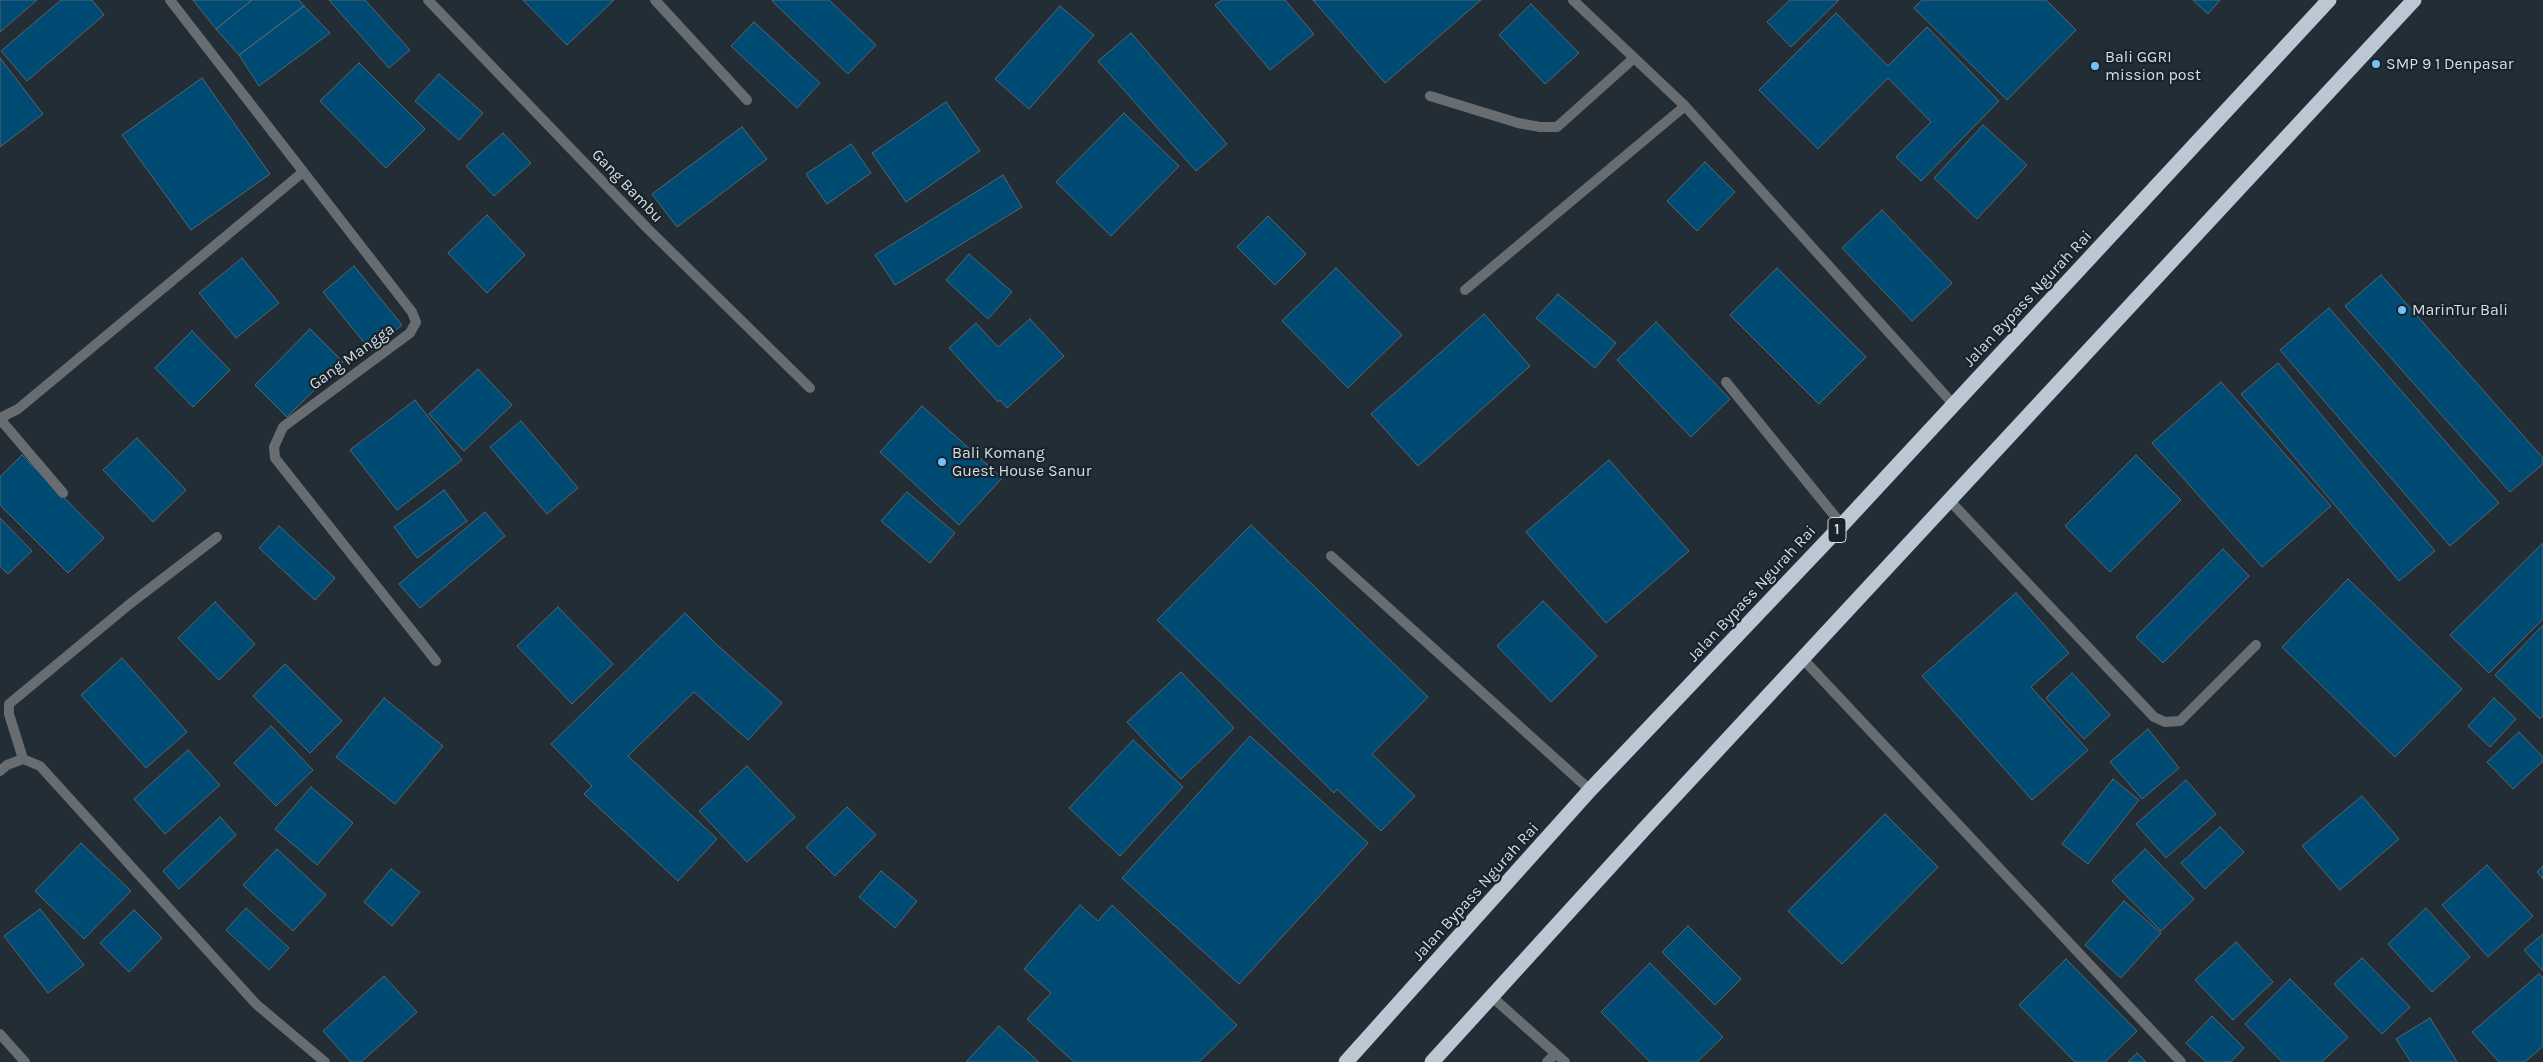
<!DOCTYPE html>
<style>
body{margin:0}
canvas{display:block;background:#222d35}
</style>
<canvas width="2543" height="1062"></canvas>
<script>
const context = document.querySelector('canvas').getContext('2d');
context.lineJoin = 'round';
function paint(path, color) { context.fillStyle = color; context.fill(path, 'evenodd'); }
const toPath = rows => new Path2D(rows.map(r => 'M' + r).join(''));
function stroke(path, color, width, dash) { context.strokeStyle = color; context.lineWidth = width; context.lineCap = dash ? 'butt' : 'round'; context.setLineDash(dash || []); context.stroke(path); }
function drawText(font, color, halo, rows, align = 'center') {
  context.font = font + ' Karla,sans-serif'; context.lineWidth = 4.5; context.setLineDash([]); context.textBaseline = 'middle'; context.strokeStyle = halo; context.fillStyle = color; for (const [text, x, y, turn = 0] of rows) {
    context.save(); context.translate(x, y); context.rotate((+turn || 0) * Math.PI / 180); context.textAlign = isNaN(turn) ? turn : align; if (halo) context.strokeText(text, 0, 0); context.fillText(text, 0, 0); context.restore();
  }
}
const building = toPath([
 [0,0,37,0,0,32,0,0],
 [61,0,92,0,104,15,27,81,1,51,61,0],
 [193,0,252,0,216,29,193,0],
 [252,0,299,0,304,6,239,55,216,29,252,0],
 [329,0,365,0,410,50,389,68,329,0],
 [523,0,614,0,567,45,523,0],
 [774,0,829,0,876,45,848,74,772,1,774,0],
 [1222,0,1285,0,1314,34,1270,70,1215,5,1222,0],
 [1313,0,1481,0,1385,83,1313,0],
 [1790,0,1839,0,1791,47,1767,22,1790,0],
 [1922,0,2046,0,2076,30,2007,100,1914,8,1922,0],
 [2193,0,2220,0,2208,14,2193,0],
 [1531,4,1579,53,1545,84,1499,35,1531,4],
 [304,6,330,33,259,86,239,55,304,6],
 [1060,6,1094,35,1029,109,995,79,1060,6],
 [1836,13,1888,66,1927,27,1999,101,1921,181,1896,157,1931,122,1888,78,1818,149,1759,90,1836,13],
 [754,22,820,83,797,108,731,46,754,22],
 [1131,33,1227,144,1196,171,1098,61,1131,33],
 [0,58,43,114,0,147,0,58],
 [359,63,425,129,386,168,320,101,359,63],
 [439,74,483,113,459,140,415,101,439,74],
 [202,78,270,174,191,230,122,135,202,78],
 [946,102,980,151,906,202,872,153,946,102],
 [1124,113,1179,166,1111,236,1056,182,1124,113],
 [1983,125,2027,165,1977,219,1934,178,1983,125],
 [742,127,767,159,677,227,652,194,742,127],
 [503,133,531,163,494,196,466,166,503,133],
 [851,144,871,173,827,204,806,174,851,144],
 [1705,162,1735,192,1697,231,1667,201,1705,162],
 [1003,175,1022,207,895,285,875,255,1003,175],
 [1882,210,1952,283,1912,321,1842,248,1882,210],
 [487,215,525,255,487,293,448,253,487,215],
 [1268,216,1306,254,1275,285,1237,247,1268,216],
 [969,254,1012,292,988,319,946,280,969,254],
 [242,258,279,303,236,338,199,293,242,258],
 [354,266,402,325,371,351,323,292,354,266],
 [1336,268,1402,335,1348,388,1282,321,1336,268],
 [1777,268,1866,357,1819,404,1730,315,1777,268],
 [2381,275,2543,458,2543,464,2510,492,2345,306,2381,275],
 [1558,294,1616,343,1595,368,1536,318,1558,294],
 [2329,308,2499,503,2450,546,2280,350,2329,308],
 [1484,314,1530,366,1418,466,1371,414,1484,314],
 [1030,319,1064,356,1007,408,1000,400,998,402,949,348,976,323,998,347,1030,319],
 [1656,322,1730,399,1691,437,1617,360,1656,322],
 [310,329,343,362,287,417,255,385,310,329],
 [192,331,230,370,193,407,155,368,192,331],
 [2278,363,2435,551,2399,581,2241,394,2278,363],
 [478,369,512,405,464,451,429,414,478,369],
 [2221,382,2331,506,2262,567,2152,443,2221,382],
 [415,400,462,460,397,510,350,450,415,400],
 [922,406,1002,478,959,525,880,452,922,406],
 [521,421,578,488,547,514,490,447,521,421],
 [137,438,186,490,153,522,103,470,137,438],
 [22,455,104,538,68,573,0,505,0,477,22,455],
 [2136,455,2181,500,2110,572,2065,526,2136,455],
 [1609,460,1689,551,1606,623,1526,532,1609,460],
 [444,490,467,521,417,558,394,527,444,490],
 [907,492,955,533,930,563,881,521,907,492],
 [485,512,505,536,420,608,399,584,485,512],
 [0,518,32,551,8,574,0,566,0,518],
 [1251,525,1428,697,1372,754,1415,796,1381,831,1337,789,1334,793,1157,620,1251,525],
 [279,526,335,578,315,600,259,548,279,526],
 [2543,543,2543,619,2489,673,2450,635,2543,543],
 [2223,549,2249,576,2163,663,2136,637,2223,549],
 [2348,579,2462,689,2395,757,2282,647,2348,579],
 [2016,593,2069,653,2031,687,2088,750,2032,800,1922,676,2016,593],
 [1543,601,1597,656,1551,702,1497,646,1543,601],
 [215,602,255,644,219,680,178,638,215,602],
 [558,607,613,664,572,704,517,646,558,607],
 [685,613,715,643,782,703,748,740,694,692,628,756,717,839,678,881,584,794,592,786,551,744,685,613],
 [2543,625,2543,716,2540,719,2495,675,2543,625],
 [122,658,187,732,146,768,81,695,122,658],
 [285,664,342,721,310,753,253,696,285,664],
 [1181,672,1234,728,1181,779,1127,722,1181,672],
 [2072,673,2110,715,2084,739,2046,698,2072,673],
 [384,698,443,746,395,804,336,757,384,698],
 [2494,698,2516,719,2490,747,2468,726,2494,698],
 [271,726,313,770,276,806,234,763,271,726],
 [2148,729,2179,768,2142,799,2110,762,2148,729],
 [2519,732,2543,757,2543,761,2513,789,2487,762,2519,732],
 [1250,736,1368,843,1239,984,1122,878,1250,736],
 [1133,740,1183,787,1120,856,1069,808,1133,740],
 [188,750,220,785,165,834,134,799,188,750],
 [747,766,795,817,747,862,699,811,747,766],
 [2113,779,2139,800,2088,864,2062,844,2113,779],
 [2186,780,2216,814,2166,858,2136,824,2186,780],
 [311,787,353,823,317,865,275,829,311,787],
 [2362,796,2399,839,2340,890,2302,846,2362,796],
 [847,807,876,835,835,876,806,847,847,807],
 [1885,814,1938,867,1842,964,1788,911,1885,814],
 [220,817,236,835,179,889,163,871,220,817],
 [2220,827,2244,852,2205,889,2181,863,2220,827],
 [81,843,131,891,84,939,35,891,81,843],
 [277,849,326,895,293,931,243,885,277,849],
 [2145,849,2194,899,2161,931,2112,881,2145,849],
 [2487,865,2533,916,2488,957,2442,905,2487,865],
 [2543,866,2543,879,2537,872,2543,866],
 [391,869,420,892,392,926,364,902,391,869],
 [881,871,917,901,895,928,859,897,881,871],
 [2124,901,2161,933,2121,978,2085,945,2124,901],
 [1080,905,1098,921,1112,905,1237,1025,1199,1062,1074,1062,1027,1019,1051,993,1024,969,1080,905],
 [246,908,289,948,269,970,226,930,246,908],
 [2426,908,2470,957,2432,992,2388,944,2426,908],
 [40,909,84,965,48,993,4,936,40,909],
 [134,910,162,938,129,972,100,943,134,910],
 [1688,926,1741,979,1715,1005,1662,952,1688,926],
 [2543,934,2543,971,2524,950,2543,934],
 [2236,942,2273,982,2233,1020,2195,980,2236,942],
 [2362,958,2410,1007,2382,1034,2334,984,2362,958],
 [2066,959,2137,1031,2105,1062,2075,1062,2019,1005,2066,959],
 [1650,963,1723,1037,1697,1062,1650,1062,1601,1012,1650,963],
 [2539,974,2543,978,2543,1046,2525,1062,2499,1062,2472,1032,2539,974],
 [384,976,417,1012,361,1062,351,1062,323,1031,384,976],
 [2290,979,2348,1037,2322,1062,2282,1062,2245,1024,2290,979],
 [2212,1016,2244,1048,2231,1062,2206,1062,2186,1043,2212,1016],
 [2430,1018,2457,1062,2411,1062,2396,1039,2430,1018],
 [999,1026,1039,1062,966,1062,999,1026],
 [2137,1053,2146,1062,2128,1062,2137,1053]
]);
paint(building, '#004b73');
stroke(building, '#58656e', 1);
stroke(toPath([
 [1430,96,1518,123,1540,127,1557,127,1634,58],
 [1726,382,1842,525],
 [0,419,63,493],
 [1950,501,2154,717,2165,722,2180,721,2256,645],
 [1331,556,1590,790],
 [1491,996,1565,1062],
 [1547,1062,1555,1054]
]), '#676d71', 10);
stroke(toPath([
 [170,0,412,312,416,322,410,333,283,427,274,447,275,458,436,661],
 [428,0,647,228,810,388],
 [655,0,747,100],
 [1573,0,1685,106,1954,405],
 [1465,290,1685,106],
 [0,418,18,409,303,172],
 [1803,659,2181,1062],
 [23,759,40,766,256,1004,325,1062],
 [23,759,9,714,9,704,131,603,217,537],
 [0,771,7,765,23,759],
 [0,1034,25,1062]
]), '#676d71', 10);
stroke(toPath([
 [1346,1062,1590,790,1842,525,2329,0],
 [1432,1062,1647,826,2414,0]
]), '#bbc8d3', 15);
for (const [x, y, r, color] of [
 [2376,64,5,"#74c0f6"],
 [2095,66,5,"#74c0f6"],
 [2402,310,5,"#74c0f6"],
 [942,462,5,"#74c0f6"]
]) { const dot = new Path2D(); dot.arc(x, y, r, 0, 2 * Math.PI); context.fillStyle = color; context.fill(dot); stroke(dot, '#18232b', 2); }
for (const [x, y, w] of [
 [1837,530,18]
]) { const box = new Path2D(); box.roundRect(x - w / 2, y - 12.5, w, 25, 4); context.fillStyle = '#18232b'; context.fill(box); stroke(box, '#d6dde2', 1); }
drawText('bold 15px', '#d6dde2', null, [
 ["1",1837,530]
]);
drawText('16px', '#d6dde2', '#18232b', [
 ["Bali GGRI",2105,57],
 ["mission post",2105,75],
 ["SMP 9 1 Denpasar",2386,64],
 ["MarinTur Bali",2412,310],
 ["Bali Komang",952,453],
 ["Guest House Sanur",952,471]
], 'left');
drawText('16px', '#d6dde2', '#18232b', [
 ["Gang Bambu",627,186,46],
 ["Jalan Bypass Ngurah Rai",2028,299,-47],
 ["Gang Mangga",352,357,-36],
 ["Jalan Bypass Ngurah Rai",1752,594,-47],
 ["Jalan Bypass Ngurah Rai",1476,892,-48]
]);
</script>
